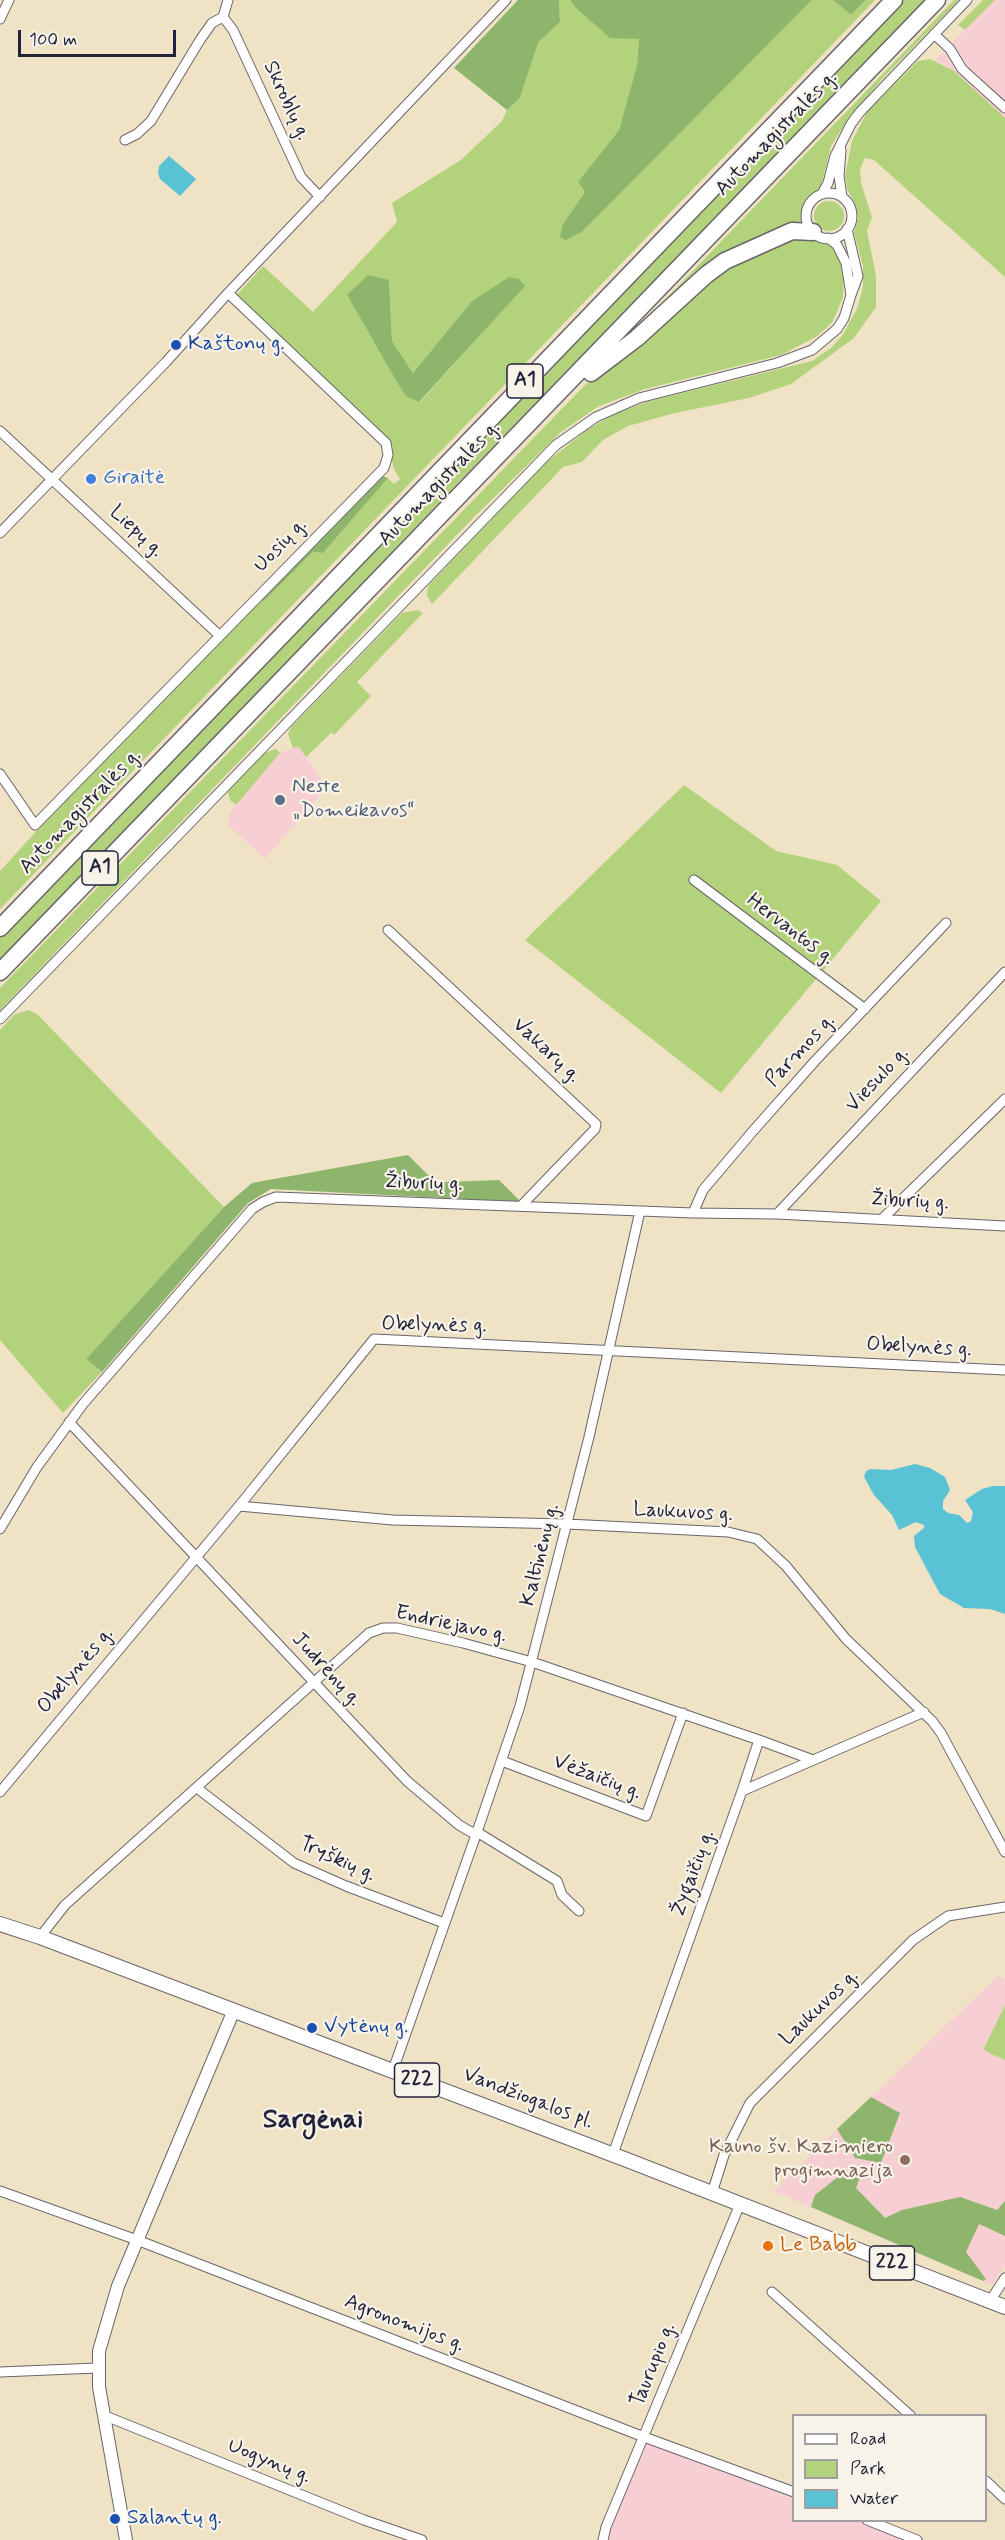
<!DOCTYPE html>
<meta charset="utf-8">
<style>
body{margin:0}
#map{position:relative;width:1005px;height:2540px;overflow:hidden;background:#efe2c5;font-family:Mynerve,sans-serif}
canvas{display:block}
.legend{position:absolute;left:792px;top:2414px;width:195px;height:108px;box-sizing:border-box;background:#f7f3e8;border:2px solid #a29fa3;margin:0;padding:8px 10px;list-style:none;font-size:18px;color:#22223b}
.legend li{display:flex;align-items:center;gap:12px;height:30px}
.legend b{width:30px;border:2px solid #a29fa3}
.scale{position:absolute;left:18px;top:30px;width:158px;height:27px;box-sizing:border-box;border:3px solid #22223b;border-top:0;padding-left:8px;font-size:18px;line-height:21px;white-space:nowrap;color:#22223b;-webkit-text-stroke:4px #f7f3e8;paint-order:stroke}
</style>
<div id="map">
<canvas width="1005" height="2540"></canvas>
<ul class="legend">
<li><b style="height:8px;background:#fff"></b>Road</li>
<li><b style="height:16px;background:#b2d37b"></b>Park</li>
<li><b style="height:16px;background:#59c2d5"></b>Water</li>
</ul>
<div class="scale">100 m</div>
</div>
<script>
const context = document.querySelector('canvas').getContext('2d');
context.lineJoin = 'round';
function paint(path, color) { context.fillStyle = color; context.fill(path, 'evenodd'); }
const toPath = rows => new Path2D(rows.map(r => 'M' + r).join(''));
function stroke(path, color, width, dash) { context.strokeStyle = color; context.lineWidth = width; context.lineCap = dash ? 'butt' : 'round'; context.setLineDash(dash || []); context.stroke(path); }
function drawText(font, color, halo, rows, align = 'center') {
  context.font = font + ' Mynerve,sans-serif'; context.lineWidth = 4.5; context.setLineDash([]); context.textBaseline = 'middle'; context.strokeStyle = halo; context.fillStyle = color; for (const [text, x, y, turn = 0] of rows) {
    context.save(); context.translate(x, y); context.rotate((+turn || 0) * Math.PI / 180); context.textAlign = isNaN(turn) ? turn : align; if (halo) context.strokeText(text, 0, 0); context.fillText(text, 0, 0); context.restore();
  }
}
paint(toPath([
 [995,0,1005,0,1005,118,954,71,935,60],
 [299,746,321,779,321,794,265,859,228,825,229,813,280,753],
 [998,1976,1005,1980,1005,2266,992,2285,773,2191],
 [644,2437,793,2492,794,2520,867,2521,917,2540,603,2540]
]), '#f7cfd3');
paint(toPath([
 [559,0,570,0,575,7,639,38,637,65,619,130,578,182,585,192,563,224,566,240,582,232,812,0,833,0,851,15,866,0,875,0,0,909,0,871,118,742,260,599,264,601,313,552,323,553,388,478,394,484,400,479,394,469,386,438,237,295,263,266,313,312,397,222,392,203,461,160,502,121,507,110,520,98,538,43,560,22],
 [389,280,392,341,413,373,471,302,524,286,420,402,406,395,399,386,347,295],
 [903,0,927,0,452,489,0,960,0,937],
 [954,0,959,0,883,78,850,116,831,146,821,186,805,203,802,211,802,224,764,237,631,335],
 [983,0,995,0,965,30,958,25],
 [930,59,954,71,1005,118,1005,277,874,160,865,158,860,169,861,183,872,217,867,231,876,276,876,307,854,338,791,384,749,398,675,413,628,426,603,440,582,462,563,467,432,604,427,596,428,586,543,465,587,430,611,416,646,402,812,361,831,348,842,336,857,309,863,287,863,266,854,233,858,218,856,207,847,188,845,176,852,141,867,112,918,61],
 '814 216a15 15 0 1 1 30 0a15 15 0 1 1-30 0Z',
 [792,236,816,238,829,244,841,258,844,271,843,297,833,321,826,328,816,337,781,355,645,389,599,406,561,432,476,515,0,1010,0,988,584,386,716,273],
 [418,610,423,613,357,682,371,696,334,735,332,732,306,757,299,747,293,748,288,734,291,727,402,613],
 [276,749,280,753,236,805,230,800,228,793,231,786,264,753],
 [684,785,776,851,837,865,881,901,721,1093,525,940],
 [28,1010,37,1014,224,1207,86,1359,102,1372,63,1413,0,1340,0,1030,14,1015],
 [1005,2005,1005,2060,985,2051,984,2048]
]), '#b2d37b');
paint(toPath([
 [518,0,559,0,560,22,538,43,520,98,507,110,454,68],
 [570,0,812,0,582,232,566,240,560,237,563,224,585,192,578,182,619,130,637,65,639,39,610,38,575,7],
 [833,0,866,0,851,15],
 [368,275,389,280,392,341,413,373,471,302,509,277,519,279,525,286,419,402,406,396,399,386,347,295],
 [382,476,388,478,323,553,313,552,264,601,260,599],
 [408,1155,439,1186,445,1182,499,1180,521,1202,271,1189,248,1203,102,1372,86,1359,224,1207,252,1183],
 [871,2097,900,2113,881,2163,855,2158,837,2129],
 [862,2172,856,2188,885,2218,902,2210,960,2197,997,2210,1005,2201,1005,2236,979,2224,966,2252,986,2279,983,2281,811,2207,815,2195,843,2173]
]), '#8db56b');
paint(toPath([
 [169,156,196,179,180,196,160,179,158,173,159,166],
 [915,1464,930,1468,945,1477,950,1490,943,1501,943,1509,948,1513,959,1515,967,1523,971,1521,973,1512,965,1500,982,1489,993,1486,1005,1486,1005,1614,990,1609,964,1608,940,1594,915,1547,914,1536,924,1528,924,1525,916,1522,899,1530,892,1515,874,1495,864,1477,866,1471,871,1469,891,1470]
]), '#59c2d5');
const street = toPath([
 [223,17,233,30,301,177,320,197],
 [0,19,9,0],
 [934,34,950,49,962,69,1005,108],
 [125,140,137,134,151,121,200,40,212,23,223,17,228,0],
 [841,150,839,176,842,197],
 '806 216a23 23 0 1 1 46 0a23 23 0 1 1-46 0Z',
 [822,194,828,183,835,156,851,124,860,112,967,0],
 [828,238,837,245,846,263,851,295,858,276,847,229],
 [0,431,219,635],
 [0,533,166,362,228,293,506,0],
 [0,774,35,825,384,468,388,455,386,443,228,293],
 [694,880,865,1009],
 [388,930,596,1124,595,1129,521,1206],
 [0,1019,556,445,596,417,639,398,777,363,812,350,837,329,844,318,851,295],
 [693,1213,703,1190,753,1131,815,1061,946,923],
 [777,1214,1005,972],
 [882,1219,1005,1099],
 [69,1422,407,1781,459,1825,471,1832,477,1832,557,1881,562,1895,579,1911],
 [239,1506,393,1520,567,1524,728,1532,757,1539,786,1566,846,1639,932,1721,941,1733,1005,1852],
 [0,1529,37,1467,83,1404,252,1209,263,1202,276,1197,693,1213,777,1214,1005,1226],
 [502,1761,646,1816,683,1713],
 [197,1788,294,1863,346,1886,444,1923],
 [742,1791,759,1740],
 [0,1792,239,1506,374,1339,1005,1370],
 [40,1937,65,1905,369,1633,383,1628,397,1628,463,1643,532,1662,759,1740,813,1760],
 [393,2070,477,1832,520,1706,589,1437,640,1211],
 [613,2154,742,1791,924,1712],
 [0,2191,137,2240,644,2437,794,2492],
 [712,2193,724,2155,750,2103,913,1940,948,1916,1005,1907],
 [772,2292,911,2416],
 [990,2301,1005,2278],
 [0,2372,97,2368],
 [103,2415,364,2520,422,2540],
 [986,2481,1005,2499],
 [867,2520,917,2540],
 [603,2540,606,2527,740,2204]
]);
const secondary = toPath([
 [126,2540,99,2387,99,2351,118,2286,234,2010]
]);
const primary = toPath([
 [0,1924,40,1937,627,2160,1005,2307]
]);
const highway = toPath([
 [591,373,637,338,706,275,725,261,792,231,813,232],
 [0,928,894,0],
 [0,972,937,0]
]);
stroke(street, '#6a656b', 11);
stroke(secondary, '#6a656b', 14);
stroke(primary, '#6a656b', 16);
stroke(highway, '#6a656b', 19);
stroke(street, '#fff', 9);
stroke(secondary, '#fff', 12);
stroke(primary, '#fff', 14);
stroke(highway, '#fff', 16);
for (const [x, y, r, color] of [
 [176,345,6,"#1a4fb4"],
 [91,479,6,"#3f7fe0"],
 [280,800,6,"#5c6f8a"],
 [312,2028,6,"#1a4fb4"],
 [905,2160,6,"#8d6e63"],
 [768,2246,6,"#e8710a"],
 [115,2519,6,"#1a4fb4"]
]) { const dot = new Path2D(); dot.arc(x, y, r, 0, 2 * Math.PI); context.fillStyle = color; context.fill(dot); stroke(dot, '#f7f3e8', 2); }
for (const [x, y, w] of [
 [525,381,36],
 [100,868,36],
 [417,2080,45],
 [892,2263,45]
]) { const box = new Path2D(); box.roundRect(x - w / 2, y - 17, w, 34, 4.5); context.fillStyle = '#f7f3e8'; context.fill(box); stroke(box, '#22223b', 1.5); }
drawText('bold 20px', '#22223b', null, [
 ["A1",525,381],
 ["A1",100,868],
 ["222",417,2080],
 ["222",892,2263]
]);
drawText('21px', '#22223b', '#f7f3e8', [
 ["Skroblų g.",286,101,65],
 ["Automagistralės g.",777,134,-46],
 ["Automagistralės g.",440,484,-46],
 ["Liepų g.",136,532,43],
 ["Uosių g.",281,546,-46],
 ["Automagistralės g.",81,812,-46],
 ["Hervantos g.",790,930,37],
 ["Vakarų g.",546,1051,43],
 ["Parmos g.",801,1051,-47],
 ["Viesulo g.",878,1080,-47],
 ["Žiburių g.",424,1184,2],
 ["Žiburių g.",910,1202,3],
 ["Obelynės g.",434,1326,1],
 ["Obelynės g.",919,1348,3],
 ["Laukuvos g.",683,1513,3],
 ["Kaltinėnų g.",541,1555,-76],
 ["Endriejavo g.",451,1625,12],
 ["Judrėnų g.",326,1670,47],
 ["Obelynės g.",76,1671,-50],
 ["Vėžaičių g.",597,1778,21],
 ["Tryškių g.",337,1860,24],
 ["Žygaičių g.",694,1873,-70],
 ["Laukuvos g.",820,2008,-44],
 ["Vandžiogalos pl.",528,2099,21],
 ["Agronomijos g.",404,2324,21],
 ["Taurupio g.",654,2365,-68],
 ["Uogynų g.",269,2462,22]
]);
drawText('21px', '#164399', '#f7f3e8', [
 ["Kaštonų g.",188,345],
 ["Vytėnų g.",324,2028],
 ["Salantų g.",127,2519]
], 'left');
drawText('21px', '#366cbe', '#f7f3e8', [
 ["Giraitė",103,479]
], 'left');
drawText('21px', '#4e5e75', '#f7f3e8', [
 ["Neste",292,788],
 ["„Domeikavos“",292,812]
], 'left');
drawText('21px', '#785e54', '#f7f3e8', [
 ["Kauno šv. Kazimiero",893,2148],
 ["progimnazija",893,2172]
], 'right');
drawText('21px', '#c56008', '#f7f3e8', [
 ["Le Babb",780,2246]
], 'left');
drawText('bold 27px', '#22223b', '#f7f3e8', [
 ["Sargėnai",313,2121]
]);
</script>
